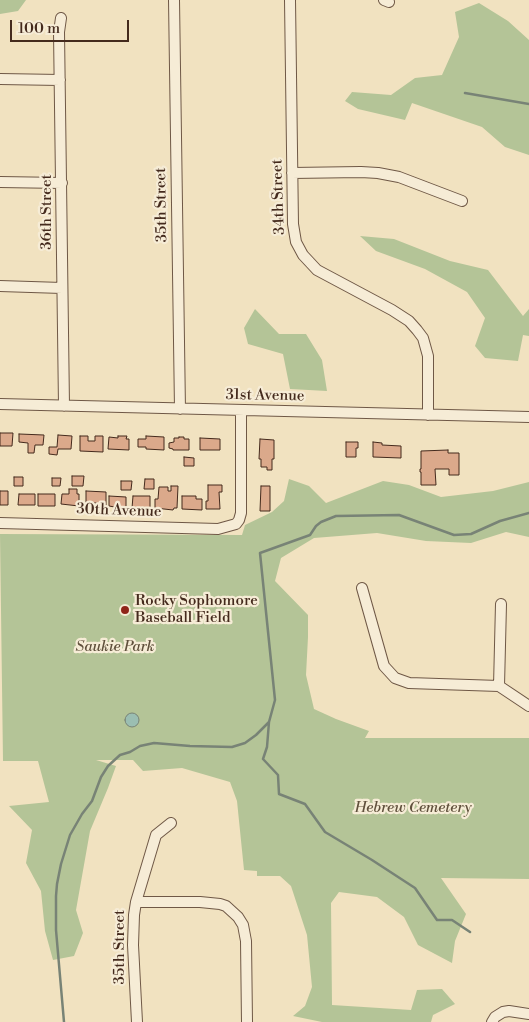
<!DOCTYPE html>
<style>
body{margin:0}
#map{position:relative;width:529px;height:1022px;overflow:hidden;background:#f1e2c0;font-family:"Libre Bodoni",serif}
canvas{display:block}
.scale{position:absolute;left:10px;top:20px;width:119px;height:22px;box-sizing:border-box;border:2px solid #442a1d;border-top:0;padding-left:6px;font-size:15px;line-height:18px;white-space:nowrap;color:#442a1d;-webkit-text-stroke:4px #f6ecd6;paint-order:stroke}
</style>
<div id="map">
<canvas width="529" height="1022"></canvas>
<div class="scale">100 m</div>
</div>
<script>
const context = document.querySelector('canvas').getContext('2d');
context.lineJoin = 'round';
function paint(path, color) { context.fillStyle = color; context.fill(path, 'evenodd'); }
const toPath = rows => new Path2D(rows.map(r => 'M' + r).join(''));
function stroke(path, color, width, dash) { context.strokeStyle = color; context.lineWidth = width; context.lineCap = dash ? 'butt' : 'round'; context.setLineDash(dash || []); context.stroke(path); }
function drawText(font, color, halo, rows, align = 'center') {
  context.font = font + ' "Libre Bodoni",serif'; context.lineWidth = 4.5; context.setLineDash([]); context.textBaseline = 'middle'; context.strokeStyle = halo; context.fillStyle = color; for (const [text, x, y, turn = 0] of rows) {
    context.save(); context.translate(x, y); context.rotate((+turn || 0) * Math.PI / 180); context.textAlign = isNaN(turn) ? turn : align; if (halo) context.strokeText(text, 0, 0); context.fillText(text, 0, 0); context.restore();
  }
}
paint(toPath([
 [0,0,26,0,18,11,0,14],
 [479,3,508,21,529,40,529,155,505,147,482,127,412,103,405,120,358,109,345,101,352,92,391,95,415,78,442,75,459,37,455,12],
 [360,236,394,239,450,261,488,270,523,316,529,309,529,336,523,335,518,361,485,358,475,346,485,318,467,292,425,269,376,251],
 [255,309,279,334,306,334,322,360,327,391,290,389,283,354,248,344,244,328],
 [289,479,309,486,326,503,383,481,409,485,441,497,493,491,529,482,529,537,506,532,471,543,426,541,377,533,314,538,281,558,275,581,308,615,308,637,306,675,314,709,336,719,369,731,365,738,529,738,529,879,441,878,466,914,455,941,452,963,418,945,404,917,377,897,339,892,331,903,332,1005,411,1010,417,990,442,989,455,1004,433,1015,431,1022,322,1022,293,1016,305,1006,312,987,307,935,291,886,280,876,257,876,257,871,244,870,237,801,230,782,182,768,143,771,133,760,96,760,116,766,108,788,90,831,76,910,83,933,74,956,53,960,45,931,41,891,26,863,32,830,9,806,49,802,38,761,3,761,0,534,242,535,245,525,272,512,284,501]
]), '#b4c497');
const water = toPath([
 '125 720a7 7 0 1 1 14 0a7 7 0 1 1-14 0Z'
]);
paint(water, '#9bbeb2');
stroke(water, '#788376', 1);
stroke(toPath([
 [465,93,529,104],
 [269,722,267,747,263,759,278,775,279,794,305,804,325,832,372,860,415,888,437,920,452,920,470,932],
 [64,1022,56,930,56,896,57,884,61,864,70,835,82,814,92,801,101,777,108,766,120,755,130,752,140,746,154,743,190,746,232,747,245,743,256,735,269,722,275,700,260,553,310,535,316,526,321,522,336,516,399,515,454,535,471,534,500,521,529,513]
]), '#788376', 2.5);
const building = toPath([
 [0,433,13,433,12,446,0,446,0,433],
 [19,434,44,435,43,445,35,445,34,453,28,453,28,443,19,442,19,434],
 [58,435,72,436,71,449,58,449,57,455,49,454,49,447,57,447,58,435],
 [80,436,88,436,88,441,95,441,95,436,103,436,103,452,80,451,80,436],
 [118,436,127,436,126,439,129,439,129,450,108,449,109,437,118,438,118,436],
 [146,436,164,437,164,450,146,449,146,447,138,447,138,439,146,439,146,436],
 [179,437,184,437,184,439,189,439,189,450,173,450,173,449,169,448,169,443,174,442,174,438,179,438,179,437],
 [200,438,220,439,220,450,200,450,200,438],
 [260,439,274,440,274,459,272,459,272,470,267,470,267,467,261,467,261,459,259,459,260,439],
 [346,442,358,442,358,448,356,448,356,457,346,457,346,442],
 [373,442,382,443,382,445,401,446,401,458,373,457,373,442],
 [448,450,448,453,459,453,459,475,449,475,449,469,435,469,436,485,421,485,421,472,420,472,420,469,421,469,421,451,448,450],
 [184,457,194,458,194,466,184,466,184,457],
 [72,476,84,476,83,486,72,486,72,476],
 [14,477,23,477,23,486,14,486,14,477],
 [52,478,61,478,60,486,52,486,52,478],
 [145,479,154,479,154,489,144,489,145,479],
 [121,481,132,481,131,490,121,490,121,481],
 [208,485,222,485,222,492,219,492,220,509,206,509,206,501,208,501,208,485],
 [171,486,178,486,177,508,174,508,173,510,155,508,155,499,158,499,159,487,168,487,168,491,171,491,171,486],
 [261,486,270,486,270,511,260,511,261,486],
 [69,489,77,489,77,494,79,494,79,506,61,504,62,494,69,494,69,489],
 [0,491,8,491,8,505,0,505,0,491],
 [86,491,106,492,106,508,97,507,97,503,86,503,86,491],
 [19,494,35,494,35,505,18,505,19,494],
 [38,494,55,494,55,506,38,506,38,494],
 [109,496,126,497,126,509,109,506,109,496],
 [133,496,150,496,150,508,132,508,133,496],
 [182,496,196,496,196,499,202,499,202,510,182,509,182,496]
]);
paint(building, '#dba98b');
stroke(building, '#442a1d', 1);
const minor = toPath([
 [174,0,180,409],
 [290,0,293,224,296,242,303,255,317,270,392,310,409,321,417,330,423,338,428,356,428,415],
 [384,0,389,2],
 [61,18,59,32,64,406],
 [0,79,60,80],
 [292,173,361,172,378,173,399,177,462,201],
 [0,182,62,183],
 [0,286,62,288],
 [0,404,529,417],
 [0,523,218,529,236,524,239,520,241,513,241,410],
 [362,588,384,666,395,678,409,683,499,686],
 [499,686,501,604],
 [499,686,529,706],
 [136,902,200,902,220,904,226,906,238,917,243,925,246,941,247,1022],
 [137,1022,133,945,134,915,136,902,156,835,171,823],
 [492,1022,495,1017,503,1012,509,1011,529,1014]
]);
stroke(minor, '#6f5846', 12);
stroke(minor, '#f6ecd6', 10);
for (const [x, y, r, color] of [
 [125,610,5,"#8f2418"]
]) { const dot = new Path2D(); dot.arc(x, y, r, 0, 2 * Math.PI); context.fillStyle = color; context.fill(dot); stroke(dot, '#f6ecd6', 2); }
drawText('15px', '#442a1d', '#f6ecd6', [
 ["34th Street",279,197,-92],
 ["35th Street",162,205,-91],
 ["36th Street",47,212,-90],
 ["31st Avenue",265,396,1],
 ["30th Avenue",119,511,2],
 ["35th Street",120,947,-90]
]);
drawText('15px', '#442a1d', '#f6ecd6', [
 ["Rocky Sophomore",135,601],
 ["Baseball Field",135,618]
], 'left');
drawText('italic 15px', '#60503c', '#f6ecd6', [
 ["Saukie Park",115,647],
 ["Hebrew Cemetery",413,808]
]);
</script>
